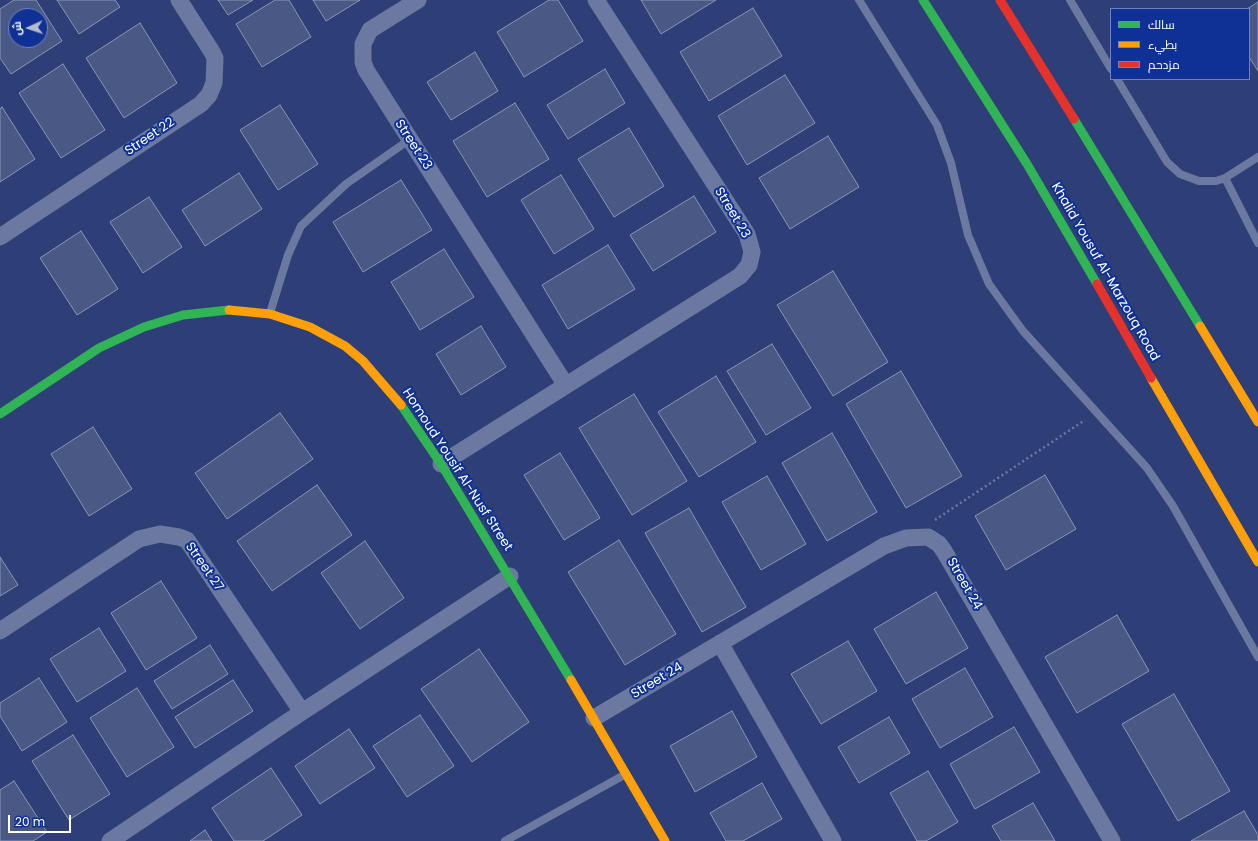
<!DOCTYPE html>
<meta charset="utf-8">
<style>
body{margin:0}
#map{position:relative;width:1258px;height:841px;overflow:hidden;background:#2d3f76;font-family:Poppins,Cairo,sans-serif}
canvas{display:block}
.legend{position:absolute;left:1110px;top:8px;width:140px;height:72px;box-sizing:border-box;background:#0f3094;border:1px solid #6f83bf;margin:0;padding:5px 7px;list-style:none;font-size:12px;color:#fff}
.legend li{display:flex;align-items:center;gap:8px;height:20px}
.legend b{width:20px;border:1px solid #6f83bf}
.north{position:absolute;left:8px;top:8px;width:40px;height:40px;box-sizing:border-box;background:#0f3094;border:1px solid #6f83bf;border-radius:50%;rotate:267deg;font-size:11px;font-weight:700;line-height:16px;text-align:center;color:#fff}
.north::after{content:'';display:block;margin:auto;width:14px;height:18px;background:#b6bccf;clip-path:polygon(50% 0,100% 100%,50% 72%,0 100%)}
.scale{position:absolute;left:8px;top:815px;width:63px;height:18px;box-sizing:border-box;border:2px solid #fff;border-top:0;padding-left:5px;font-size:12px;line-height:14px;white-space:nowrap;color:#fff;-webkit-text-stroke:3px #0f3094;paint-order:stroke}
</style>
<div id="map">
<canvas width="1258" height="841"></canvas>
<ul class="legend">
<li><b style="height:5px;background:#30b455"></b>سالك</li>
<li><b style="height:5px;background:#ff9f0a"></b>بطيء</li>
<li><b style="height:5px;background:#e5322d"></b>مزدحم</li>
</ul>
<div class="north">ش</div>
<div class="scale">20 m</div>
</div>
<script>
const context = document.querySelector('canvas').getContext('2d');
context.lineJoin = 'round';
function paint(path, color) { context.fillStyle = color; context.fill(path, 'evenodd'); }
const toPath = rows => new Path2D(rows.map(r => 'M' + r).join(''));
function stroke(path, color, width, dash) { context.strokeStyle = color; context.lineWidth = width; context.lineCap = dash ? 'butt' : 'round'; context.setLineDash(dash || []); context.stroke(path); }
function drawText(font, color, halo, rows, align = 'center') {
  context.font = font + ' Poppins,sans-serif'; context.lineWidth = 4; context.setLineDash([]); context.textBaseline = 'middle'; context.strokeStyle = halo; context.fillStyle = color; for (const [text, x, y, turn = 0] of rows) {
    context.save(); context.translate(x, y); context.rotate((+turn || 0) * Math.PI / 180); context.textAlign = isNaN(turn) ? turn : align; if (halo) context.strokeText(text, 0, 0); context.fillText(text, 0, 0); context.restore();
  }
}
const building = toPath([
 [14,0,36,0,62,41,11,74,0,58,0,9,14,0],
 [16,16,40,16,40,40,16,40,16,16],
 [57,0,115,0,120,7,79,34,57,0],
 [218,0,253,0,228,15,218,0],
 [275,0,289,0,311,37,262,67,236,24,275,0],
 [313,0,360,0,326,21,313,0],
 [549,0,558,0,583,41,524,77,497,32,549,0],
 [641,0,716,0,661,34,641,0],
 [1258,2,1258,71,1249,57,1249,9,1247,9,1258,2],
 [753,8,782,56,709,101,680,52,753,8],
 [140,23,177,83,124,118,86,58,140,23],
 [475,52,498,91,451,120,427,82,475,52],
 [63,64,105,130,61,158,19,93,63,64],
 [605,69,625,103,568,139,547,105,605,69],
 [785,75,815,123,747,165,718,116,785,75],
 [515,103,549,159,487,197,453,141,515,103],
 [280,105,318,164,278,190,240,130,280,105],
 [2,107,35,159,0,182,0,109,2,107],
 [629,128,664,186,614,217,578,159,629,128],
 [828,136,859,187,790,229,759,178,828,136],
 [239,173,262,209,205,246,182,210,239,173],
 [561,175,594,229,554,254,521,200,561,175],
 [401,180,432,230,363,272,333,222,401,180],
 [694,196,716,232,653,271,630,235,694,196],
 [149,197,182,247,143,273,110,222,149,197],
 [81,231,118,289,77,315,40,258,81,231],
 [608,245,635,289,568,329,542,285,608,245],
 [444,249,474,297,420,330,391,282,444,249],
 [833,271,888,362,833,396,777,305,833,271],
 [481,326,506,367,461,395,436,354,481,326],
 [772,344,811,408,766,435,727,371,772,344],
 [901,371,962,476,906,508,846,404,901,371],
 [716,376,756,442,699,477,658,412,716,376],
 [634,394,687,481,632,515,579,428,634,394],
 [280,413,313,459,227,519,195,473,280,413],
 [93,427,132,489,89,516,51,454,93,427],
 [832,433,877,512,827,541,782,463,832,433],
 [560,453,600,518,564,540,524,475,560,453],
 [1045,475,1076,529,1006,570,975,516,1045,475],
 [767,476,806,544,761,570,722,502,767,476],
 [317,485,352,535,272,591,237,541,317,485],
 [689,508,746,607,702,632,645,533,689,508],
 [619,540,676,634,625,665,568,572,619,540],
 [365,541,404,598,360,629,321,573,365,541],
 [0,557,18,585,0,596,0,557],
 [161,581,197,638,146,670,111,613,161,581],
 [936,592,968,648,906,684,874,629,936,592],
 [1117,615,1149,671,1077,713,1045,657,1117,615],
 [99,628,126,671,77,702,50,659,99,628],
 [848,641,877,691,821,724,791,674,848,641],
 [210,645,228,674,172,709,154,681,210,645],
 [479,649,529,722,472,762,421,689,479,649],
 [965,668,993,717,940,748,912,699,965,668],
 [39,678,67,722,22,751,0,716,0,703,39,678],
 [233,680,253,711,195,748,175,717,233,680],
 [137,688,174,747,127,777,90,718,137,688],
 [1174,694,1230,791,1178,821,1122,724,1174,694],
 [732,711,757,757,695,792,670,746,732,711],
 [420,715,454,766,407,797,373,746,420,715],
 [889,717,910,753,859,783,838,747,889,717],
 [1014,727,1040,772,975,809,950,764,1014,727],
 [349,729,375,768,320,804,295,766,349,729],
 [73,735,110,794,69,820,32,761,73,735],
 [271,768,302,815,263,841,234,841,212,808,271,768],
 [928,771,958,822,926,841,917,841,890,793,928,771],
 [14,781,47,832,33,841,0,841,0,790,14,781],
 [762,783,782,819,743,841,726,841,710,813,762,783],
 [1033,803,1055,841,1001,841,992,826,1033,803],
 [1244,811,1258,835,1258,841,1191,841,1244,811],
 [205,830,212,841,190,841,205,830]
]);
paint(building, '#495884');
stroke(building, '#8a95b6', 1);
stroke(toPath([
 [935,520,1085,420]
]), '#6b79a1', 2.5, [2, 3]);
stroke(toPath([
 [859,0,937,125,951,163,968,235,989,284,1023,331,1147,468,1173,506,1258,657],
 [1070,0,1111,69],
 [1117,79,1167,162,1180,174,1199,181,1216,181,1225,178,1258,157],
 [1225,178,1258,243],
 [270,313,288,255,301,226,346,184,409,140],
 [505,841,626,774]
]), '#6b79a1', 8);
stroke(toPath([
 [418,0,370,30,363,44,363,62,366,70,565,384],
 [0,237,201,104,209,95,214,83,215,58,212,52,179,0],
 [441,464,740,276,749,265,752,252,747,234,596,0],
 [0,631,139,539,160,534,179,537,187,540,302,712],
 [720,643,833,841],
 [594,718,884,546,906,538,928,537,939,544,944,551,1112,841],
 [110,841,302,712,510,576]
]), '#6b79a1', 17);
stroke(toPath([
 [923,0,1027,164,1097,284],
 [1074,119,1200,326],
 [401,405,441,464,571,680],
 [0,414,99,348,144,327,183,315,229,310]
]), '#30b455', 9);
stroke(toPath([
 [229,310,270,314,310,327,345,346,363,361,401,405],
 [1200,326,1258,422],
 [1151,378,1258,562],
 [571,680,665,841]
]), '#ff9f0a', 9);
stroke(toPath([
 [1000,0,1074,119],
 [1097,284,1151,378]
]), '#e5322d', 9);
drawText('13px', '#fff', '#0f3094', [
 ["Street 22",150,137,-34],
 ["Street 23",413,145,57],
 ["Street 23",732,213,59],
 ["Khalid Yousuf Al-Marzouq Road",1105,272,60],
 ["Homoud Yousif Al-Nusf Street",457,470,57],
 ["Street 27",204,567,55],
 ["Street 24",964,584,60],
 ["Street 24",657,681,-31]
]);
</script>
